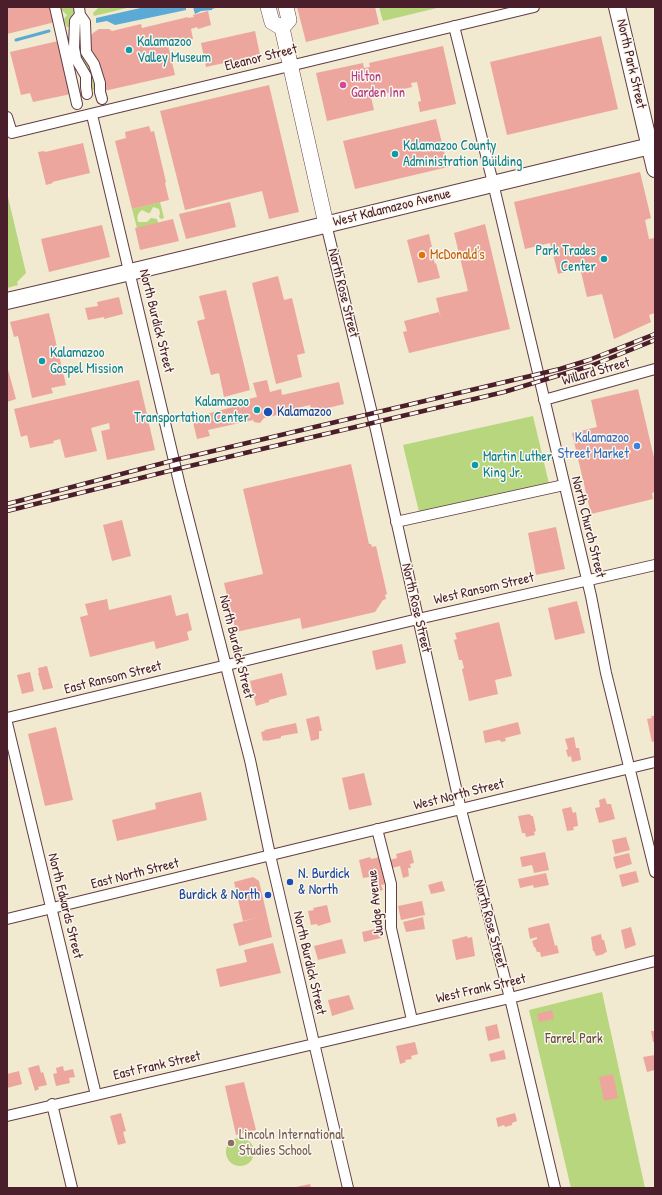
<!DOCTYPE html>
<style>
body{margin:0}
#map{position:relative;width:662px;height:1195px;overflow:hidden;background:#f1e9d0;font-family:"Patrick Hand",sans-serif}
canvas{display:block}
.frame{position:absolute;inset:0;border:8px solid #4a1f2b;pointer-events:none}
</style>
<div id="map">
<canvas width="662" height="1195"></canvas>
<div class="frame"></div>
</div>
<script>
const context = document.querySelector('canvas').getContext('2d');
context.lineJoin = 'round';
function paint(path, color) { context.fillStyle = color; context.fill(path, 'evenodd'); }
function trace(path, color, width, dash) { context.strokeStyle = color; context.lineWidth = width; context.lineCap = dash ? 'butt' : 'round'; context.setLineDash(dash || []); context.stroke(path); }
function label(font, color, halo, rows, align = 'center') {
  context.font = font + ' "Patrick Hand",sans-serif'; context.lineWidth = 3; context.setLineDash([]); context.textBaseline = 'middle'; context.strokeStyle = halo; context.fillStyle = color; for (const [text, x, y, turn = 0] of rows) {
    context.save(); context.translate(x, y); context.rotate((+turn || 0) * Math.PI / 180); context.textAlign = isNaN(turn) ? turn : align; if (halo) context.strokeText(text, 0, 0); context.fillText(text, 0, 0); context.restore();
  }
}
paint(new Path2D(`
 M58,7H78L70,27H67L63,20L67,15Z
 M99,7H131L94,16L93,13Z
 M379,7H441L383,21Z
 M81,36L94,70L97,89L95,90H90L75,51L77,38Z
 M7,193L26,273L17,282L18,285L7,288Z
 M160,202L164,218L161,219L159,217L160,213L159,209L153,207L150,213H148L142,210C137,214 137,216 138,222H147L151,218L157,219L158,223L137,228L132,209Z
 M533,416L550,488L420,516L403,445Z
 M602,992L645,1188H571L529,1010Z
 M226 1152a14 14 0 1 1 28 0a14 14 0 1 1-28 0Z`), '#b7d67d');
paint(new Path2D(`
 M145,7H186V10L115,25L107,21L96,23V18Z
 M193,7H219L212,9V10L201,11L195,14Z`), '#5ba9d5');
trace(new Path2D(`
 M16,40L49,31`), '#5ba9d5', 3);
paint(new Path2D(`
 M7,7H52L55,22L7,34Z
 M297,7H375L379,24L306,42Z
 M208,11L211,25L198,29L197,27L191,29L193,39L168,45L175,75L104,91L89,53L90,37L93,33L99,29H109L112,31L141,24L142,28L188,17V18L194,17L193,15Z
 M255,31L260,55L206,67L201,43Z
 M601,36L618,109L507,135L490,62Z
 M58,41L71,94L33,102L30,93L21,95L10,52Z
 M443,46L456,104L420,112L418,102L421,101L417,82L411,83L412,87L371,97L374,110L327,121L316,73L363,63L364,68L370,67L369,63Z
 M269,85L299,212L269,219L262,191L185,210L160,111Z
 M436,119L448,167L355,189L343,141Z
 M149,126L151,132L154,131L166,182L165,183L169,200L132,209L115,141L126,138L125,132Z
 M83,143L90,173L52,182L53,183L46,185L38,152L44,151L45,152Z
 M640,172L651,218L645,220L649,239L655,238V313L649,315L651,322L614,339L602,294L587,297L580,268L558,274L550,243L525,249L514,202Z
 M230,202L236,227L186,239L179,214Z
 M173,219L179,241L140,250L135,228Z
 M485,224L510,329L409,353L403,332L407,331L404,321L439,312L441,319L436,298L468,291L454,233Z
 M102,225L110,257L49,272L41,239Z
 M429,234L432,247H430L435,264L436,263L440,278L418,283L407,240Z
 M278,276L284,300L292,298L305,353L297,355L302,377L276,384L252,283Z
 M226,290L250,390L224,397L219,373L211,375L197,321L205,319L199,296Z
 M119,297L123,314L104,319V317L88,320L85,308L98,306L97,302Z
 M49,313L66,385L51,388L53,393L32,398L18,336L14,337L10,322Z
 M7,366L16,399L7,402Z
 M139,380L155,450L107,460L101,431L110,429L109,423L91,428L97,451L65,458L60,439L53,441L54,443L30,448L27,435L21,437L14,409Z
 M267,380L270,392L281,389L282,395L339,382L344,404L312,412L310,405L285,411L286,413L264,418L260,423L254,422L253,420L208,430L210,436L197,439L192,418L229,408L228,404L257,397L253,383Z
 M638,389L655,462V492L652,493L653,499L591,514L572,433L597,427L591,400Z
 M351,464L369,544H371L372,547L376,546L387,594L385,595L386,599L383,600L375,612L302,629L300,618L236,632L224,583L263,574L243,489Z
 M122,520L131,556L112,561L103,525Z
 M556,527L565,569L536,575L528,533Z
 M171,595L176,616L188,613L192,630L187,632L189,640L156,649L154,641L90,657L80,617L88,615L85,604L107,599L109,610Z
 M577,601L585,633L555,640L548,608Z
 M499,622L512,676L495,680L498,694L469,701L462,669L464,668L462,660H459L454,640L457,639L455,633Z
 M402,644L406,663L376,670L372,651Z
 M47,666L53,688L43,690L38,673H39L38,668Z
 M30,672L34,691L22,694L17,675Z
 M282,673L287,695L269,700V702L256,706L250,681Z
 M319,716L322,731H319V739L311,741L306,719Z
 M651,716H655V741L652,742L647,719L652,718Z
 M518,722L521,734L505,738L506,741L501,742L500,740L485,743L483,731Z
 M296,723L298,733L281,736V738L266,741V740L263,741L261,732L265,731L264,730Z
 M56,727L73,800L45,806L28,734Z
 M574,737L576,748H579L581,760L572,762L571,756L568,757L566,750L568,749L565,739Z
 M364,773L372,805L349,810L342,778Z
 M201,792L207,820L117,841L112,820L156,809L155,803Z
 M605,798L607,804H611L615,819L599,823L595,808L600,807L599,800Z
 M571,807L573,813L576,812L578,826L573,827L574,830L567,831L562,809Z
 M530,814L531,816H533L536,831L534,832L535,835L526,837L525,833H522L518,816Z
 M626,837L630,850L615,854L612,840Z
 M411,850L414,863L410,864L411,868H408L409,876L403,878L400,866L391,868L389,860L397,858L396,854Z
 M545,852L549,870L534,873L532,865L522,867L520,857Z
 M629,853L632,864L616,869L613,857Z
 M370,857L371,859L380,857L386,884L381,885L383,890L374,892L369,877L363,878L359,860Z
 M636,871L639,882L622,887L619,875Z
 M546,873L549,885L534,888L533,885L520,888L518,879Z
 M253,877L259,881L272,937L239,946L233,924L263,916L243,921L234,882Z
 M442,881L445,891L431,894L428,885Z
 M422,901L425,915L401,920L398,906Z
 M327,905L331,922L318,926L317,924L311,925L308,911L314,910L313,908Z
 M423,917L425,929L406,932L403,922Z
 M549,923L555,946L557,945L559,953L541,957L540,952H537L535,947H534L532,941L537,939V937L530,939L528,928Z
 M631,927L636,945L625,949L621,930Z
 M379,928L381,938L364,942L362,932Z
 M601,934L602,940H604L607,952L604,953V954L596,956L594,951H593L591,937Z
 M467,936L468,938L472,937L475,956L456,960L452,940Z
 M342,939L346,953L318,960L314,946Z
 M273,943L281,973L220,987L216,969L247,962L244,950Z
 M349,995L354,1009L332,1016L328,1000Z
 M552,1010L554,1019L539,1022L537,1014Z
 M497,1024L500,1038L488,1041L485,1027Z
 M651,1031H655V1042H653Z
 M415,1042L418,1054L411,1056L412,1059L405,1060L406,1062L400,1064L396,1046Z
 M504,1050L506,1059L491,1062L489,1054Z
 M655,1055V1070L647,1072L643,1057Z
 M39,1065L41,1073L43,1072L47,1085L38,1087L39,1089L35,1091L28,1068Z
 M63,1066L64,1071L73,1069L75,1077L69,1078L70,1083L56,1086L53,1074L57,1073L56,1068Z
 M19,1071L22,1084L7,1088V1074Z
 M613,1074L618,1098L604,1101L599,1077Z
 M244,1082L256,1130L236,1135L225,1086Z
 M121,1113L126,1131L123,1132L126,1143L118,1145L110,1116Z
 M515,1113L517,1121L512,1123V1125L505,1127L504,1125L498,1127L496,1118Z
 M310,1184L311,1188H296V1187Z`), '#eda69e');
const street = new Path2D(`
 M55,7L77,104
 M79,7L80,15L85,22L86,52L94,64L100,83V92L102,99
 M80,15L75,21L74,48L76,59L86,76V87L87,94
 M454,26L493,183L591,596L606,673L655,872
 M92,115L180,486L250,760L270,855L348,1188
 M7,117L12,133L534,7
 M326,224L376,430L461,810L510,998L555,1188
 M544,400L655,369
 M396,522L564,485
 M7,718L418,619L655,565
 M7,723L96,1095
 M377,829L391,884V928L412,1020
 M7,919L655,762
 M52,1104L72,1188
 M7,1116L510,998L655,961`);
const secondary = new Path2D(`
 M268,7L272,22L282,28L326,224
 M282,28L289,20L286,7`);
const primary = new Path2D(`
 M617,7L655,169
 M7,301C224,251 439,196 655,145`);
trace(street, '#633d44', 12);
trace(secondary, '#633d44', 16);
trace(primary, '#633d44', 18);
trace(street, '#fff', 10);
trace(secondary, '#fff', 15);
trace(primary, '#fff', 16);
const rail = new Path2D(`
 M7,504L175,460L560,369L589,360L655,334
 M7,511L177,469L504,392L593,365L655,340`);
trace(rail, '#4a1f2b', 4.5);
trace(rail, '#fbf7ec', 3, [9]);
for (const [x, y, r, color] of [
 [129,50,4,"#0f9aa8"],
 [343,85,4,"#d1479c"],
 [395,154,4,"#0f9aa8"],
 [422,255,4,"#e8710a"],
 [604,259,4,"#0f9aa8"],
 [42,361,4,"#0f9aa8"],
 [257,410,4,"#0f9aa8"],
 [268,412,5,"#1a4fb4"],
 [637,446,4,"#3f7fe0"],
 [475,465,4,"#0f9aa8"],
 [290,882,4,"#1a4fb4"],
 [268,895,4,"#1a4fb4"],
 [231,1143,4,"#8d6e63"]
]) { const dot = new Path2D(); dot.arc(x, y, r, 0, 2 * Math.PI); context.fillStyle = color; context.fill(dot); trace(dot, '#fbf7ec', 1.5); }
label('14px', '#0d838f', '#fbf7ec', [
 ["Kalamazoo",137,42],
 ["Valley Museum",137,58],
 ["Kalamazoo County",403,146],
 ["Administration Building",403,162],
 ["Park Trades",596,251,"right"],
 ["Center",596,267,"right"],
 ["Kalamazoo",50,353],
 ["Gospel Mission",50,369],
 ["Kalamazoo",249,402,"right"],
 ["Transportation Center",249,418,"right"],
 ["Martin Luther",483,457],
 ["King Jr.",483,473]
], 'left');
label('14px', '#4a1f2b', '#fbf7ec', [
 ["Eleanor Street",261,58,-14],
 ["North Park Street",631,64,77],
 ["West Kalamazoo Avenue",392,208,-14],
 ["North Rose Street",343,293,76],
 ["North Burdick Street",156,321,76],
 ["Willard Street",596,372,-16],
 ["North Church Street",588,527,76],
 ["West Ransom Street",484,589,-13],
 ["North Rose Street",416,608,77],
 ["North Burdick Street",236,647,76],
 ["East Ransom Street",113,678,-14],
 ["West North Street",459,795,-14],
 ["East North Street",135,874,-14],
 ["Judge Avenue",376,903,-96],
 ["North Edwards Street",65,906,76],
 ["North Rose Street",490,924,75],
 ["North Burdick Street",309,963,77],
 ["West Frank Street",481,989,-13],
 ["East Frank Street",157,1066,-13]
]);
label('14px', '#b23c85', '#fbf7ec', [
 ["Hilton",351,77],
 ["Garden Inn",351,93]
], 'left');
label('14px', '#c56008', '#fbf7ec', [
 ["McDonald's",430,255]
], 'left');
label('14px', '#164399', '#fbf7ec', [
 ["Kalamazoo",277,412],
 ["N. Burdick",298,874],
 ["& North",298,890],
 ["Burdick & North",260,895,"right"]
], 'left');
label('14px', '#366cbe', '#fbf7ec', [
 ["Kalamazoo",629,438],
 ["Street Market",629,454]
], 'right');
label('14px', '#654d40', '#fbf7ec', [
 ["Farrel Park",574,1039]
]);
label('14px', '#785e54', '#fbf7ec', [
 ["Lincoln International",239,1135],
 ["Studies School",239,1151]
], 'left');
</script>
